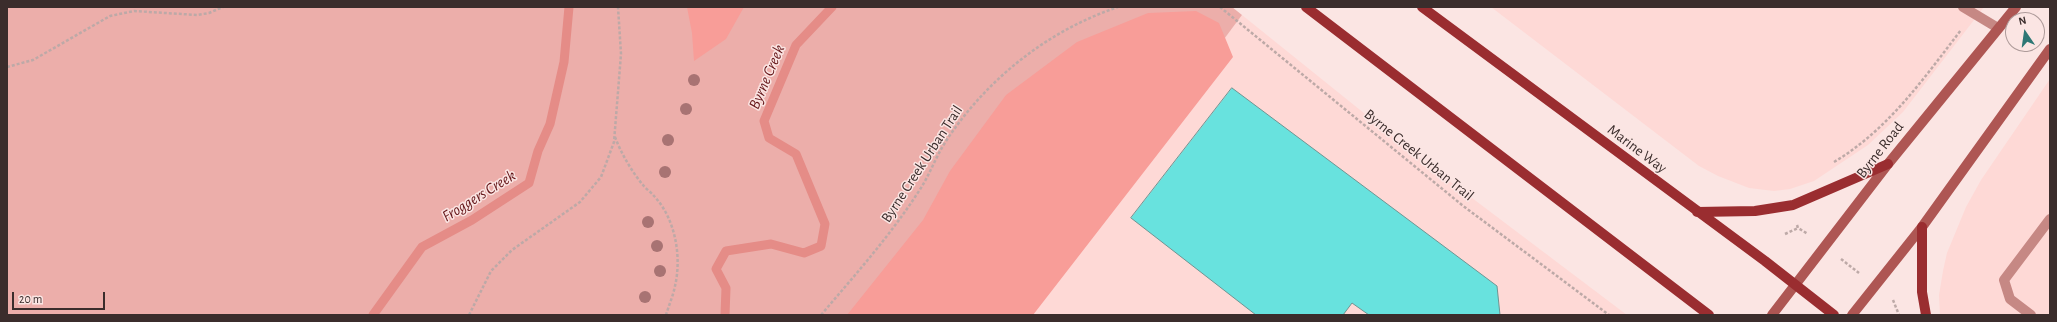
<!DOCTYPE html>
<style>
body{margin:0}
#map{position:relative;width:2057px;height:322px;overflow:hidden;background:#fbe5e3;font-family:"Alegreya Sans",sans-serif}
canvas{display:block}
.frame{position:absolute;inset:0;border:8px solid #3b2d2c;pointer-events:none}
.north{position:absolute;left:2005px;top:12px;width:40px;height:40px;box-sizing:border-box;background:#fbe5e3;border:1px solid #ae9b9a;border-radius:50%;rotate:347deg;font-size:11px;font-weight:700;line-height:16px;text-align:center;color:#3b2d2c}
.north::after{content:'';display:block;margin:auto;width:14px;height:18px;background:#2e7775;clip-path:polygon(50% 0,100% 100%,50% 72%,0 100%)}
.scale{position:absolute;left:12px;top:292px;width:93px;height:18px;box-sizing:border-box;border:2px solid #3b2d2c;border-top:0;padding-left:5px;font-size:12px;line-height:14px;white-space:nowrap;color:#3b2d2c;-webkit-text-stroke:3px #fbe5e3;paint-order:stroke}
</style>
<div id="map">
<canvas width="2057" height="322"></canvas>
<div class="frame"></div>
<div class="north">N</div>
<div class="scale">20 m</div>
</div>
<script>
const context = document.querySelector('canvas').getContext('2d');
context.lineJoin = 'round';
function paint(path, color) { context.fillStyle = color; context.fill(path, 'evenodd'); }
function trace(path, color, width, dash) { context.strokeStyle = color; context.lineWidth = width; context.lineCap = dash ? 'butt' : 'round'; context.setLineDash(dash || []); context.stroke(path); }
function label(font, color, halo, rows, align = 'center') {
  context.font = font + ' "Alegreya Sans",sans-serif'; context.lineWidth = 3; context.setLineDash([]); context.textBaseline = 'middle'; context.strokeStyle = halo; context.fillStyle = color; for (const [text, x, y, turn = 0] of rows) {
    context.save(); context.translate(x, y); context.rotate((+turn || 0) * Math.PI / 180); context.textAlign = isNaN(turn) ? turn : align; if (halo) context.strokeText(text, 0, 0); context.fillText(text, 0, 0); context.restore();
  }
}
paint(new Path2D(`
 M1491,7H1984L1903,112L1868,145L1814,181L1790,189L1774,191L1749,188L1718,176L1699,166Z
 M1242,15L1431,167L1627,315H1019Z
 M2050,79V315H1940L1939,295L1943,271L1947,253L1966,207L1981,180Z`), '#fed9d6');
paint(new Path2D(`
 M7,7H1232L1242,15L1019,315H7Z`), '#ecaeaa');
paint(new Path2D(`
 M687,7H744L726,39L694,61L692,33Z
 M1196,11L1219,23L1233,57L1033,315H847L923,220L950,171L1006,95L1077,42L1148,13Z`), '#f89d98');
trace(new Path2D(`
 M373,315L422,247L472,220L529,183L538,151L550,124L564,62L569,7
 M725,315L726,288L716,269L726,251L771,244L804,253L821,246L825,224L796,154L769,138L764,121L796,45L832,7`), '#e58c87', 9);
const building = new Path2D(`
 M1232,88L1497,286L1500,315H1369L1352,303L1343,315H1256L1131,218Z`);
paint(building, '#68e2de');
trace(building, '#6f9593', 1);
trace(new Path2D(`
 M1220,7L1462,205L1609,315
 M7,67L33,60L110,16L134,11L197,15L209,13L223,7
 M615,137C621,153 632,172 643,185C646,189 651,192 654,196C675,218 682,256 675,286C673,296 669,305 666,315
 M1834,162C1888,130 1924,78 1961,30
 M1797,225L1798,228L1808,234
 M1785,234L1798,228
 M1841,259L1859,273
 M1893,300L1899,315
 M469,315L491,271L512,250L580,202L601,177L614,142L621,54L618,7
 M821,315C855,275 889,237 917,194C929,177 935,158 946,141C987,79 1047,31 1118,7`), '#bda9a7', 2.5, [3, 2]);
trace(new Path2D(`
 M1963,7L1998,28
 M2031,315L2010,299L2004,280L2050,219`), '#c68884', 10);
trace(new Path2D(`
 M1772,315L1888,164L2016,7
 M1852,315L1922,227L2050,49`), '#ae5653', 10);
trace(new Path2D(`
 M1306,7L1709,315
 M1422,7L1765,261L1834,315
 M1697,212L1755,211L1793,205L1888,164
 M1922,227V292L1926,315`), '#9a2d30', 10);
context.fillStyle = '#a87373';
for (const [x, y] of [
 [694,80],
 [686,109],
 [668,140],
 [665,172],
 [648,222],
 [657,246],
 [660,271],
 [645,297]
]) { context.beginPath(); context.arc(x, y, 6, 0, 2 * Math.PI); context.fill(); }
label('15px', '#3b2d2c', '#fbe5e3', [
 ["Marine Way",1637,149,37],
 ["Byrne Road",1880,150,-52],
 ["Byrne Creek Urban Trail",1419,155,39],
 ["Byrne Creek Urban Trail",922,164,-57]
]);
label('italic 16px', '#651619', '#fbe5e3', [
 ["Byrne Creek",767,77,-67],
 ["Froggers Creek",479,196,-32]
]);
</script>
